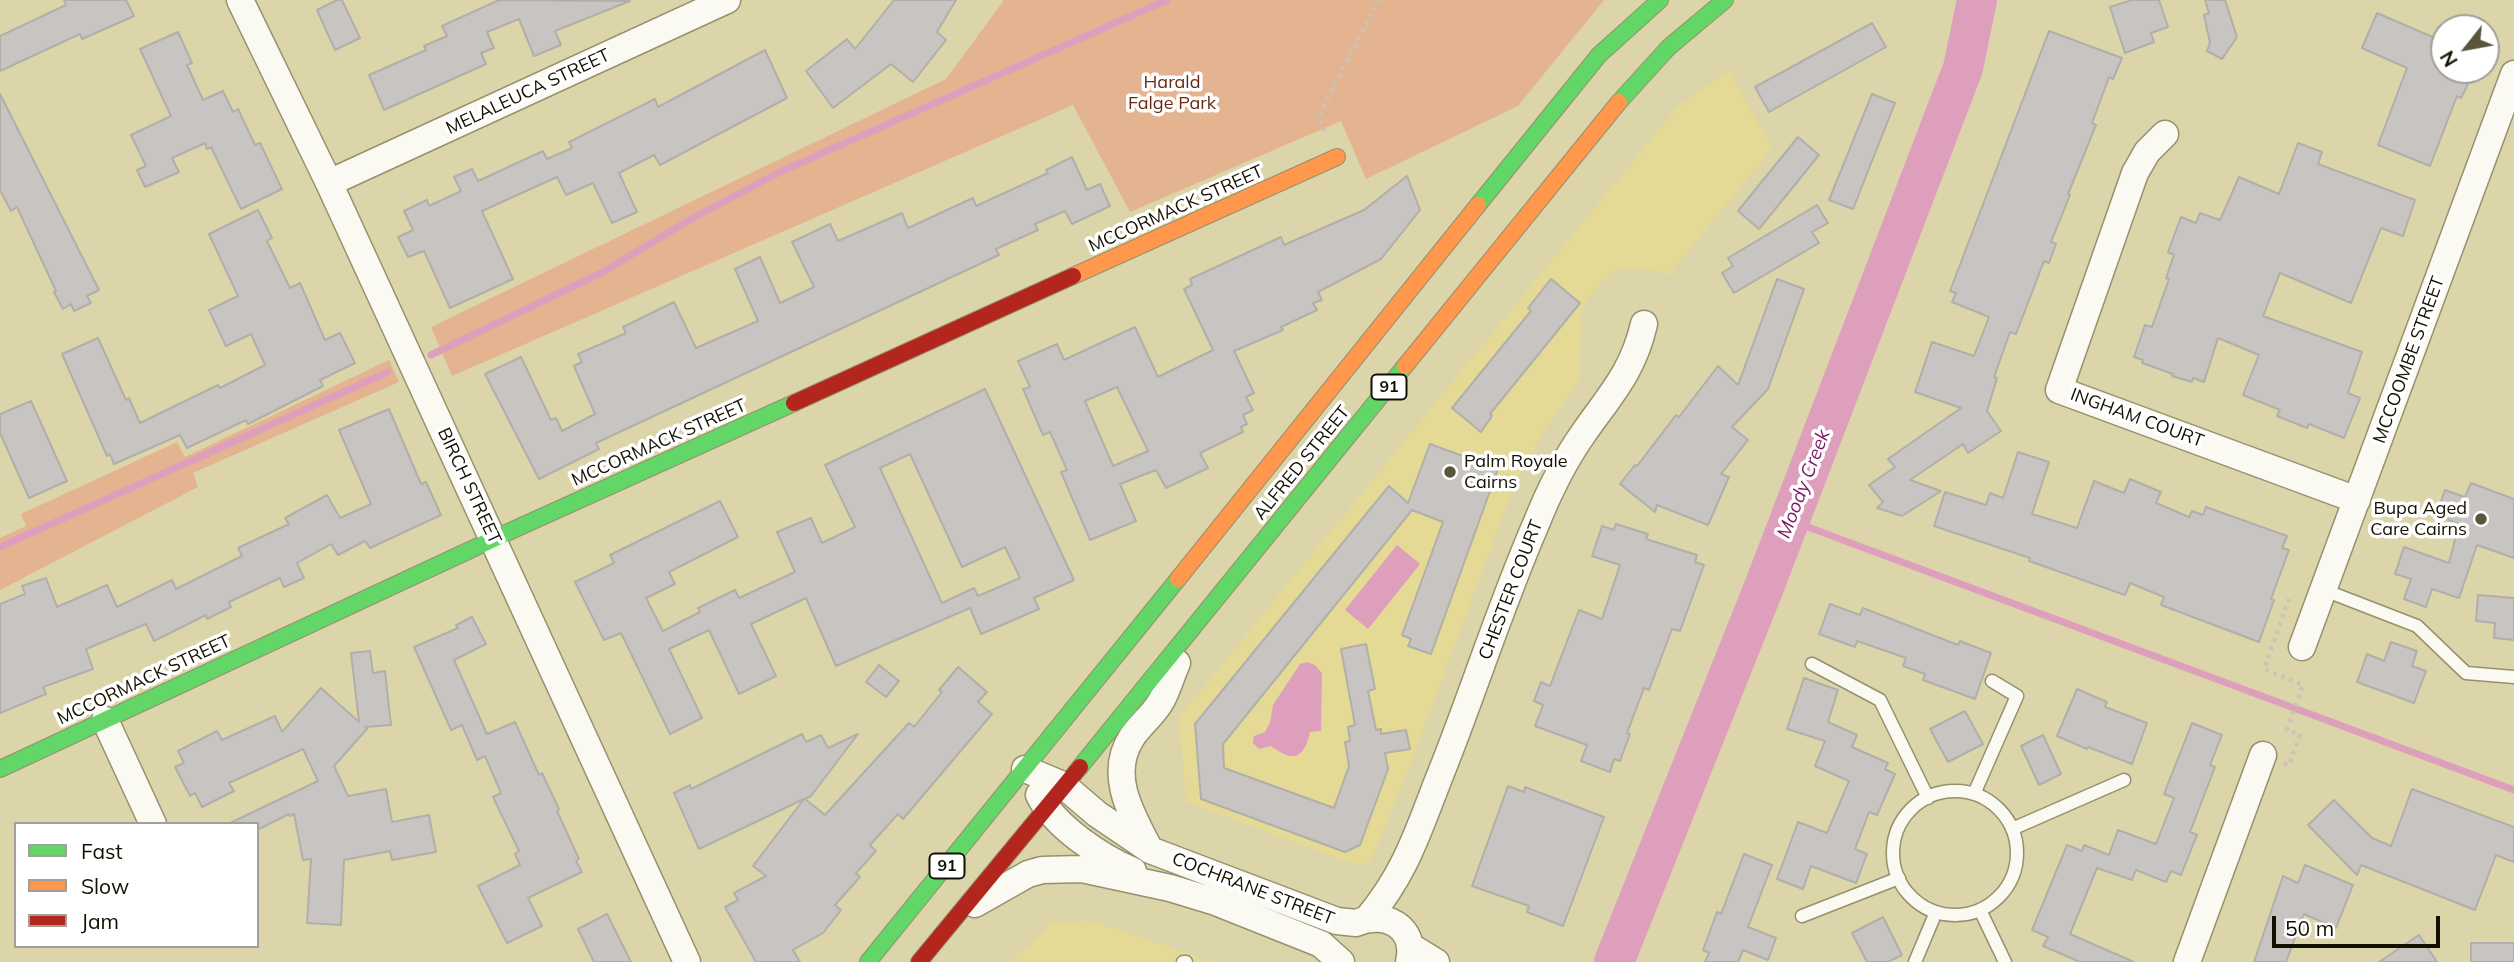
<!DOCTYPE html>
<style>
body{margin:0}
#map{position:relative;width:2514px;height:962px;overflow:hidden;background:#dcd5aa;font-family:Mulish,sans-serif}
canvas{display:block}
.legend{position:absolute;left:14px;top:822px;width:245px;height:126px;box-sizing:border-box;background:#fff;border:2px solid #a19f99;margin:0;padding:9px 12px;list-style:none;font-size:21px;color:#141000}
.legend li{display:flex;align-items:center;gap:14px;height:35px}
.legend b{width:35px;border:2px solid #a19f99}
.north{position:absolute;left:2430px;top:14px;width:70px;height:70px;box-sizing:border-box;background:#fff;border:2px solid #a19f99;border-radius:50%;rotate:239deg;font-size:19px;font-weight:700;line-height:28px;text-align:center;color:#141000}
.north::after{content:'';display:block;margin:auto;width:24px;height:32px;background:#5a553b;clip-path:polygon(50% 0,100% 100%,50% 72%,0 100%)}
.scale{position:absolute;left:2272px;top:916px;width:168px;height:32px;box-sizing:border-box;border:4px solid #141000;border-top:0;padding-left:9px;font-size:21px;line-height:24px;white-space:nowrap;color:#141000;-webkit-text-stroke:5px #fff;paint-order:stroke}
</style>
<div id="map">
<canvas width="2514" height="962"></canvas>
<ul class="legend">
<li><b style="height:9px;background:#63d668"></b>Fast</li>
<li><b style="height:9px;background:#ff974d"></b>Slow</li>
<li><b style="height:9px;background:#b3261e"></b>Jam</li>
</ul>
<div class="north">N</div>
<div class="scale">50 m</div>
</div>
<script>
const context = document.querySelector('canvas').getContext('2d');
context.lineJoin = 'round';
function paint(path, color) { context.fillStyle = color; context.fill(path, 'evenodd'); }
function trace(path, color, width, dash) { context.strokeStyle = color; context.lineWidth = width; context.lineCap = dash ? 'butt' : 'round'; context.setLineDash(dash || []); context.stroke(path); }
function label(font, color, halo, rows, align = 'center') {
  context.font = font + ' Mulish,sans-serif'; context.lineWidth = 7; context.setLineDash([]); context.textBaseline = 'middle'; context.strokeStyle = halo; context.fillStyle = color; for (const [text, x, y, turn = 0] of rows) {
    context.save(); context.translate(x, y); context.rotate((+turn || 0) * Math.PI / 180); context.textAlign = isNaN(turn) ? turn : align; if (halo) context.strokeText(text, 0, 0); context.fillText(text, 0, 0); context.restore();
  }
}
paint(new Path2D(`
 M1729,71L1772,148L1669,275L1652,270L1631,268L1617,270L1608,276L1583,304L1581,314L1579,381L1545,430L1513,488L1414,755L1371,861L1359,866L1186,802L1179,717L1678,106Z
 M1091,921L1214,962H1011L1053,922Z`), '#e4d995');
paint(new Path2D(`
 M1004,0H1604L1518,106L1366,179L1341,121L1130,212L1073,105L452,376L431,327L946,79Z
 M389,360L399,382L193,473L198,487L0,590V538L26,526L21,514L177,442L185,457Z`), '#e4b390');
paint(new Path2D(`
 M1397,545L1420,564L1368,629L1345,610Z
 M1307,662L1315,665L1322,673L1321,731L1310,732C1304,760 1292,762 1271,746L1259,749L1253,743L1254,736L1265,732L1270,723L1273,705L1300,664Z`), '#dd9fbc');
trace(new Path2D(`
 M431,355L603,272L693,218L780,172L1167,0
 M1789,520L2514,790
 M0,547L388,372`), '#dd9fbc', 7);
trace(new Path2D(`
 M1614,962L1764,587L1963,68L1977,0`), '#dd9fbc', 40);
const building = new Path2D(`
 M64,0H126L134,16L82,39L80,34L0,71V36L66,5Z
 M337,0H342L360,38L335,50L317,10Z
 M499,0L630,1L555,31L561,45L534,56L519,19L487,32L494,48L481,53L486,64L384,110L369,75L426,50L424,46L447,36L442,26Z
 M894,0H956L937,32L946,40L913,82L891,64L833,108L806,71L847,39L855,49Z
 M2132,0H2159L2168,27L2151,33L2154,42L2125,53L2110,7Z
 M2205,0H2225L2237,37L2222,59L2207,51L2210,43L2204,15L2209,13Z
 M2377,13L2444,42V70L2469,82L2461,98L2457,96L2430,166L2378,145L2407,68L2362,48Z
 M1872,23L1886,47L1769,112L1755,87Z
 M2049,31L2122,58L2113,79L2109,77L2092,123L2096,125L2068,194L2070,195L2051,242L2056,244L2049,263L2044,261L2016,334L2010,332L1994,377L1997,378L1987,411L2001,431L1968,453L1963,444L1910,480L1941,491L1902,516L1877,508L1883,502L1869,485L1895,467L1888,459L1961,408L1915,392L1932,342L1974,356L1989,317L1952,302L1956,293L1950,291Z
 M178,32L192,63L187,65L203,100L223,91L233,112L238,109L255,145L260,143L282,189L241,209L211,147L207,149L205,143L172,158L179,172L145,187L137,170L146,166L131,135L171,116L140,49Z
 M765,50L787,98L660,165L654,155L619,173L637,212L612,223L593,183L566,195L557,177L482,211L513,279L450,308L424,251L408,257L398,237L413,230L404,211L427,200L429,206L461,191L454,177L472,169L478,181L543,151L547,159L572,148L569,142L655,99L658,107Z
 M0,94L99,290L87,296L91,303L74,311L71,304L63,309L54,292L56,291L17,207L11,211L0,190Z
 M1872,94L1895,103L1853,209L1829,200Z
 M1798,137L1819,155L1759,229L1738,211Z
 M2298,143L2322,152L2318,164L2415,200L2403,236L2381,228L2351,303L2280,273L2263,316L2362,352L2348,393L2360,398L2344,438L2309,424L2307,428L2277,416L2280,410L2243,395L2259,355L2218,338L2204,382L2193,378L2192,382L2172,376L2173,374L2142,363L2143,360L2134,357L2145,325L2152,327L2169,279L2166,278L2174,255L2168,252L2181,217L2196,223L2200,213L2220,220L2239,177L2279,194Z
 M1072,157L1087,190L1100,184L1110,206L1072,224L1065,211L1035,224L1038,230L996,249L999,255L596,443L599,449L539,479L485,374L521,357L551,420L556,418L562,431L595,414L574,366L582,362L578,354L626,333L623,327L674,302L696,348L758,321L735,269L760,257L780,303L814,287L792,242L830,224L838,241L902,213L908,228L973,198L976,206L1048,173L1046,170Z
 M1407,176L1420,210L1381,259L1318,292L1322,300L1313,303L1317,310L1281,327L1283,330L1234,351L1254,393L1246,397L1253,410L1243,415L1247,424L1241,427L1243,432L1200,453L1208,468L1166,488L1156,470L1120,484L1136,521L1090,540L1061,472L1067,470L1050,432L1043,435L1023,389L1030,387L1018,361L1057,344L1064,360L1135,327L1158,377L1213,350L1184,289L1192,285L1190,279L1281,237L1284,245L1364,210ZM1117,387L1148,451L1113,466L1085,401Z
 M1817,205L1828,223L1812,232L1819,243L1734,293L1722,273L1733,266L1728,258Z
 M258,210L272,238L267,241L290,288L300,283L325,340L340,333L355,363L320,380L323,386L248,424L246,420L187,448L180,435L114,464L110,454L107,456L62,354L98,338L126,400L129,398L140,423L218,385L220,388L265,365L251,334L226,346L209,310L238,296L209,234Z
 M1551,279L1580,303L1490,414L1492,416L1481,432L1452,408L1531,311L1528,308Z
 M1777,279L1804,289L1768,389L1732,427L1748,440L1721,474L1729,477L1708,525L1657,505L1655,512L1620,484L1635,465L1637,466L1676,415L1679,417L1718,366L1738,385Z
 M985,389L1074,580L1034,598L1039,609L981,634L970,608L836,666L806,598L751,624L776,676L739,694L709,630L669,649L702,718L670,734L621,633L604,640L575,582L614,563L610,555L720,501L738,537L669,572L675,584L646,598L663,631L700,612L698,608L735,590L739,598L795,572L777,532L811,518L822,543L855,527L825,465ZM910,454L962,567L1005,547L1020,578L978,596L974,588L942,603L880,468Z
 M31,401L67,481L29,498L0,433V414Z
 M389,409L421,484L426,482L441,515L370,548L365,541L338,555L331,544L297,563L304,578L284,587L280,578L229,602L231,607L207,619L206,615L154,641L146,624L86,649L93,669L43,687L46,694L0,713V604L25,594L22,586L46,578L57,607L107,585L117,607L172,580L176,589L242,556L238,548L289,524L285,518L327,495L340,518L371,504L339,430Z
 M1430,444L1498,469L1431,654L1408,646L1411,639L1402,635L1443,522L1412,510L1223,744L1224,768L1334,808L1349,766L1345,742L1350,741L1348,727L1355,725L1341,649L1366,644L1375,689L1368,691L1376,730L1381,729V734L1406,730L1410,749L1385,753L1388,769L1360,845L1345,852L1201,799L1195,724L1389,486L1408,503Z
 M2018,452L2049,462L2032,514L2077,528L2094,481L2124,493L2130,479L2161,492L2156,503L2189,517L2192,511L2203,515L2206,507L2287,536L2282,548L2289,550L2271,599L2274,600L2259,642L2161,605L2164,597L2130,583L2125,595L2029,561L2030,558L1934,526L1945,492L1986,505L1990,493L2003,498Z
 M2471,483L2514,499V558L2477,545L2459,598L2432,589L2426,607L2404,599L2411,579L2395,574L2404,547L2449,563L2459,524L2436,515L2445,490L2465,497Z
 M1616,524L1648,534L1646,539L1697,555L1695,562L1704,565L1680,631L1672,629L1649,690L1644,688L1627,733L1630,734L1620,761L1614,759L1610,772L1581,761L1587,745L1535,726L1543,705L1534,701L1541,682L1550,686L1579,610L1602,619L1620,565L1592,556L1602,526L1614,530Z
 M2478,595L2514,598V640L2494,638L2495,623L2476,621Z
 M1830,604L1860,615L1863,608L1958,645L1960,641L1991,653L1975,699L1923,680L1925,674L1903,666L1906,658L1857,641L1855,647L1819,634Z
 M472,617L486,644L454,660L487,734L515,722L539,775L542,773L559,809L557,811L579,859L576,861L582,872L528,898L542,926L507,943L478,886L520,865L515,854L519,851L493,797L501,793L485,756L477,760L462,725L451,730L414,647L458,628L456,625Z
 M2391,642L2417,651L2412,666L2426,671L2414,703L2357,682L2367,654L2384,661Z
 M370,651L373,673L385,671L391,725L365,727L367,729L334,766L348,796L386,789L392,822L429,815L436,852L392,860L390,851L344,860L341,925L307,923L311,859L303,860L294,814L290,816L289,814L257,830V824H228L318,781L303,749L229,783L234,791L202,807L195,793L190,796L175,767L184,763L178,751L217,731L222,740L275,716L282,732L321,688L359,722L351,653Z
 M879,665L899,681L886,697L866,682Z
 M958,667L987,692L978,702L992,714L903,819L898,814L870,845L876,851L856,873L860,877L835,905L841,910L823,933L793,950L800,962H756L725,907L738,900L734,893L766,876L753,866L804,799L699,849L674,793L690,785L691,789L802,734L806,742L821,735L828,748L858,734L811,796L805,799L825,815L909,723L914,727L942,692L939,690Z
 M1804,678L1838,690L1828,722L1857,735L1852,747L1888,763L1885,769L1895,774L1877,815L1869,812L1855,849L1867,854L1856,883L1811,866L1803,889L1777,879L1798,822L1827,833L1849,781L1815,766L1825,741L1787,729Z
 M2077,689L2107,702L2105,707L2147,723L2132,764L2088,747L2087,749L2057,736Z
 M1965,711L1983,744L1948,762L1930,729Z
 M2192,723L2222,735L2210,765L2215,767L2190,832L2197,835L2181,875L2171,871L2166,882L2136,870L2132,880L2097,868L2070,934L2134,962H2080L2043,946L2048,937L2032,930L2067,845L2082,851L2084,845L2109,855L2118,830L2156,844L2174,798L2164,794Z
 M2043,735L2061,774L2039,785L2021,746Z
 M1508,786L1524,792L1525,787L1604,817L1563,926L1527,912L1529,906L1472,886Z
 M2412,789L2514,827V862L2496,855L2475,910L2361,865L2357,875L2308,825L2334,800L2372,838L2391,846Z
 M1744,854L1772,865L1748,927L1776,938L1768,960L1743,950L1738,962H1705L1709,953L1703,950L1717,912L1721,914Z
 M2305,865L2353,885L2336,928L2304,914L2286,962H2254L2283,876L2298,883Z
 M607,914L631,962H594L578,929Z
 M1883,917L1902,955L1888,962H1867L1852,933Z
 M2419,935L2437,962H2379Z
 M2471,943H2514V962H2471Z`);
paint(building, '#c7c4c2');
trace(building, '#b1afa9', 2);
const lane = new Path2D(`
 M2324,590L2417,626L2466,673L2514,677
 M1812,664L1880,700L1928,798
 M1893 853a62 62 0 1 1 124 0a62 62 0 1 1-124 0Z
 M1974,794L2017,696L1992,681
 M2012,829L2124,780
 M1980,910L2005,962
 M1802,916L1899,878
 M1183,962H1186
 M1915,962L1936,912`);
const street = new Path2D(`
 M240,0L329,183L687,962
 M2165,134L2147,152L2135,173L2059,390L2357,500
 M329,183L727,0
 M2302,647L2514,74
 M105,720L153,824
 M1025,769L1063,785L1097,814L1150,850L1337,921L1356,923
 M1039,795C1055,827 1101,857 1133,871
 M1150,850C1132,815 1107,775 1132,737C1140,725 1152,716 1160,703C1167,692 1171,676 1177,663
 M975,904L1028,874L1042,870L1082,869L1170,888L1213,901L1321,944L1341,962
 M1367,919C1404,875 1417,835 1437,783C1472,697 1499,609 1536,524C1548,494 1564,461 1583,434C1610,395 1633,372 1644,324
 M1356,923C1385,910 1417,927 1409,962
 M1410,946L1436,962
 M2187,962L2263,755`);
const fast = new Path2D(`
 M1619,102L1669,47L1725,0
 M1478,205L1599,55L1660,0
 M1080,767L1405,366
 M0,769L515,529L794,403
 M868,962L1178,579`);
const slow = new Path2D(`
 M1073,276L1337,157
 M1405,366L1619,102
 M1178,579L1478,205`);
const jam = new Path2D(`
 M794,403L1073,276
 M919,962L1080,767`);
trace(lane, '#96906d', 15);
trace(street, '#96906d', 29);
trace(fast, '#96906d', 18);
trace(slow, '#96906d', 18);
trace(jam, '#96906d', 18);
trace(new Path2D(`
 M1325,131L1319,118L1324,105L1379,0
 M2284,763L2289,765L2300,735L2287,730L2303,685L2264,669L2289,599`), '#c7c5b9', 4.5, [3.5, 5]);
trace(lane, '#faf9f2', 12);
trace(street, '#faf9f2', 26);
trace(fast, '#63d668', 16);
trace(slow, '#ff974d', 16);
trace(jam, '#b3261e', 16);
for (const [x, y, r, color] of [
 [1450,472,7,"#5a553b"],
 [2481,519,7,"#5a553b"]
]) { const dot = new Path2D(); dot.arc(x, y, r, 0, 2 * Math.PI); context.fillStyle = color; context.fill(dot); trace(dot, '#fff', 2.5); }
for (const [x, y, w] of [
 [1389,387,35],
 [947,866,35]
]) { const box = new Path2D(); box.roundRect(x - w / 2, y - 12.5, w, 25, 5); context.fillStyle = '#fff'; context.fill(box); trace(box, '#141000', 2); }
label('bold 16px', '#141000', null, [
 ["91",1389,387],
 ["91",947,866]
]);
label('18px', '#672a13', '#fff', [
 ["Harald",1172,83],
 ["Falge Park",1172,104]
]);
label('18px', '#141000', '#fff', [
 ["MELALEUCA STREET",528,92,-25],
 ["MCCORMACK STREET",1176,209,-24],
 ["MCCOOMBE STREET",2409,360,-70],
 ["INGHAM COURT",2137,418,20],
 ["MCCORMACK STREET",659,443,-24],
 ["ALFRED STREET",1302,463,-51],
 ["BIRCH STREET",469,486,65],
 ["CHESTER COURT",1511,590,-69],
 ["MCCORMACK STREET",144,680,-25],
 ["COCHRANE STREET",1253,889,21]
]);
label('18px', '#141000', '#fff', [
 ["Palm Royale",1464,462],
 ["Cairns",1464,483],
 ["Bupa Aged",2467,509,"right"],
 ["Care Cairns",2467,530,"right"]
], 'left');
label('italic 19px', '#7d1865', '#fff', [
 ["Moody Creek",1804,484,-69]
]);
</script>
